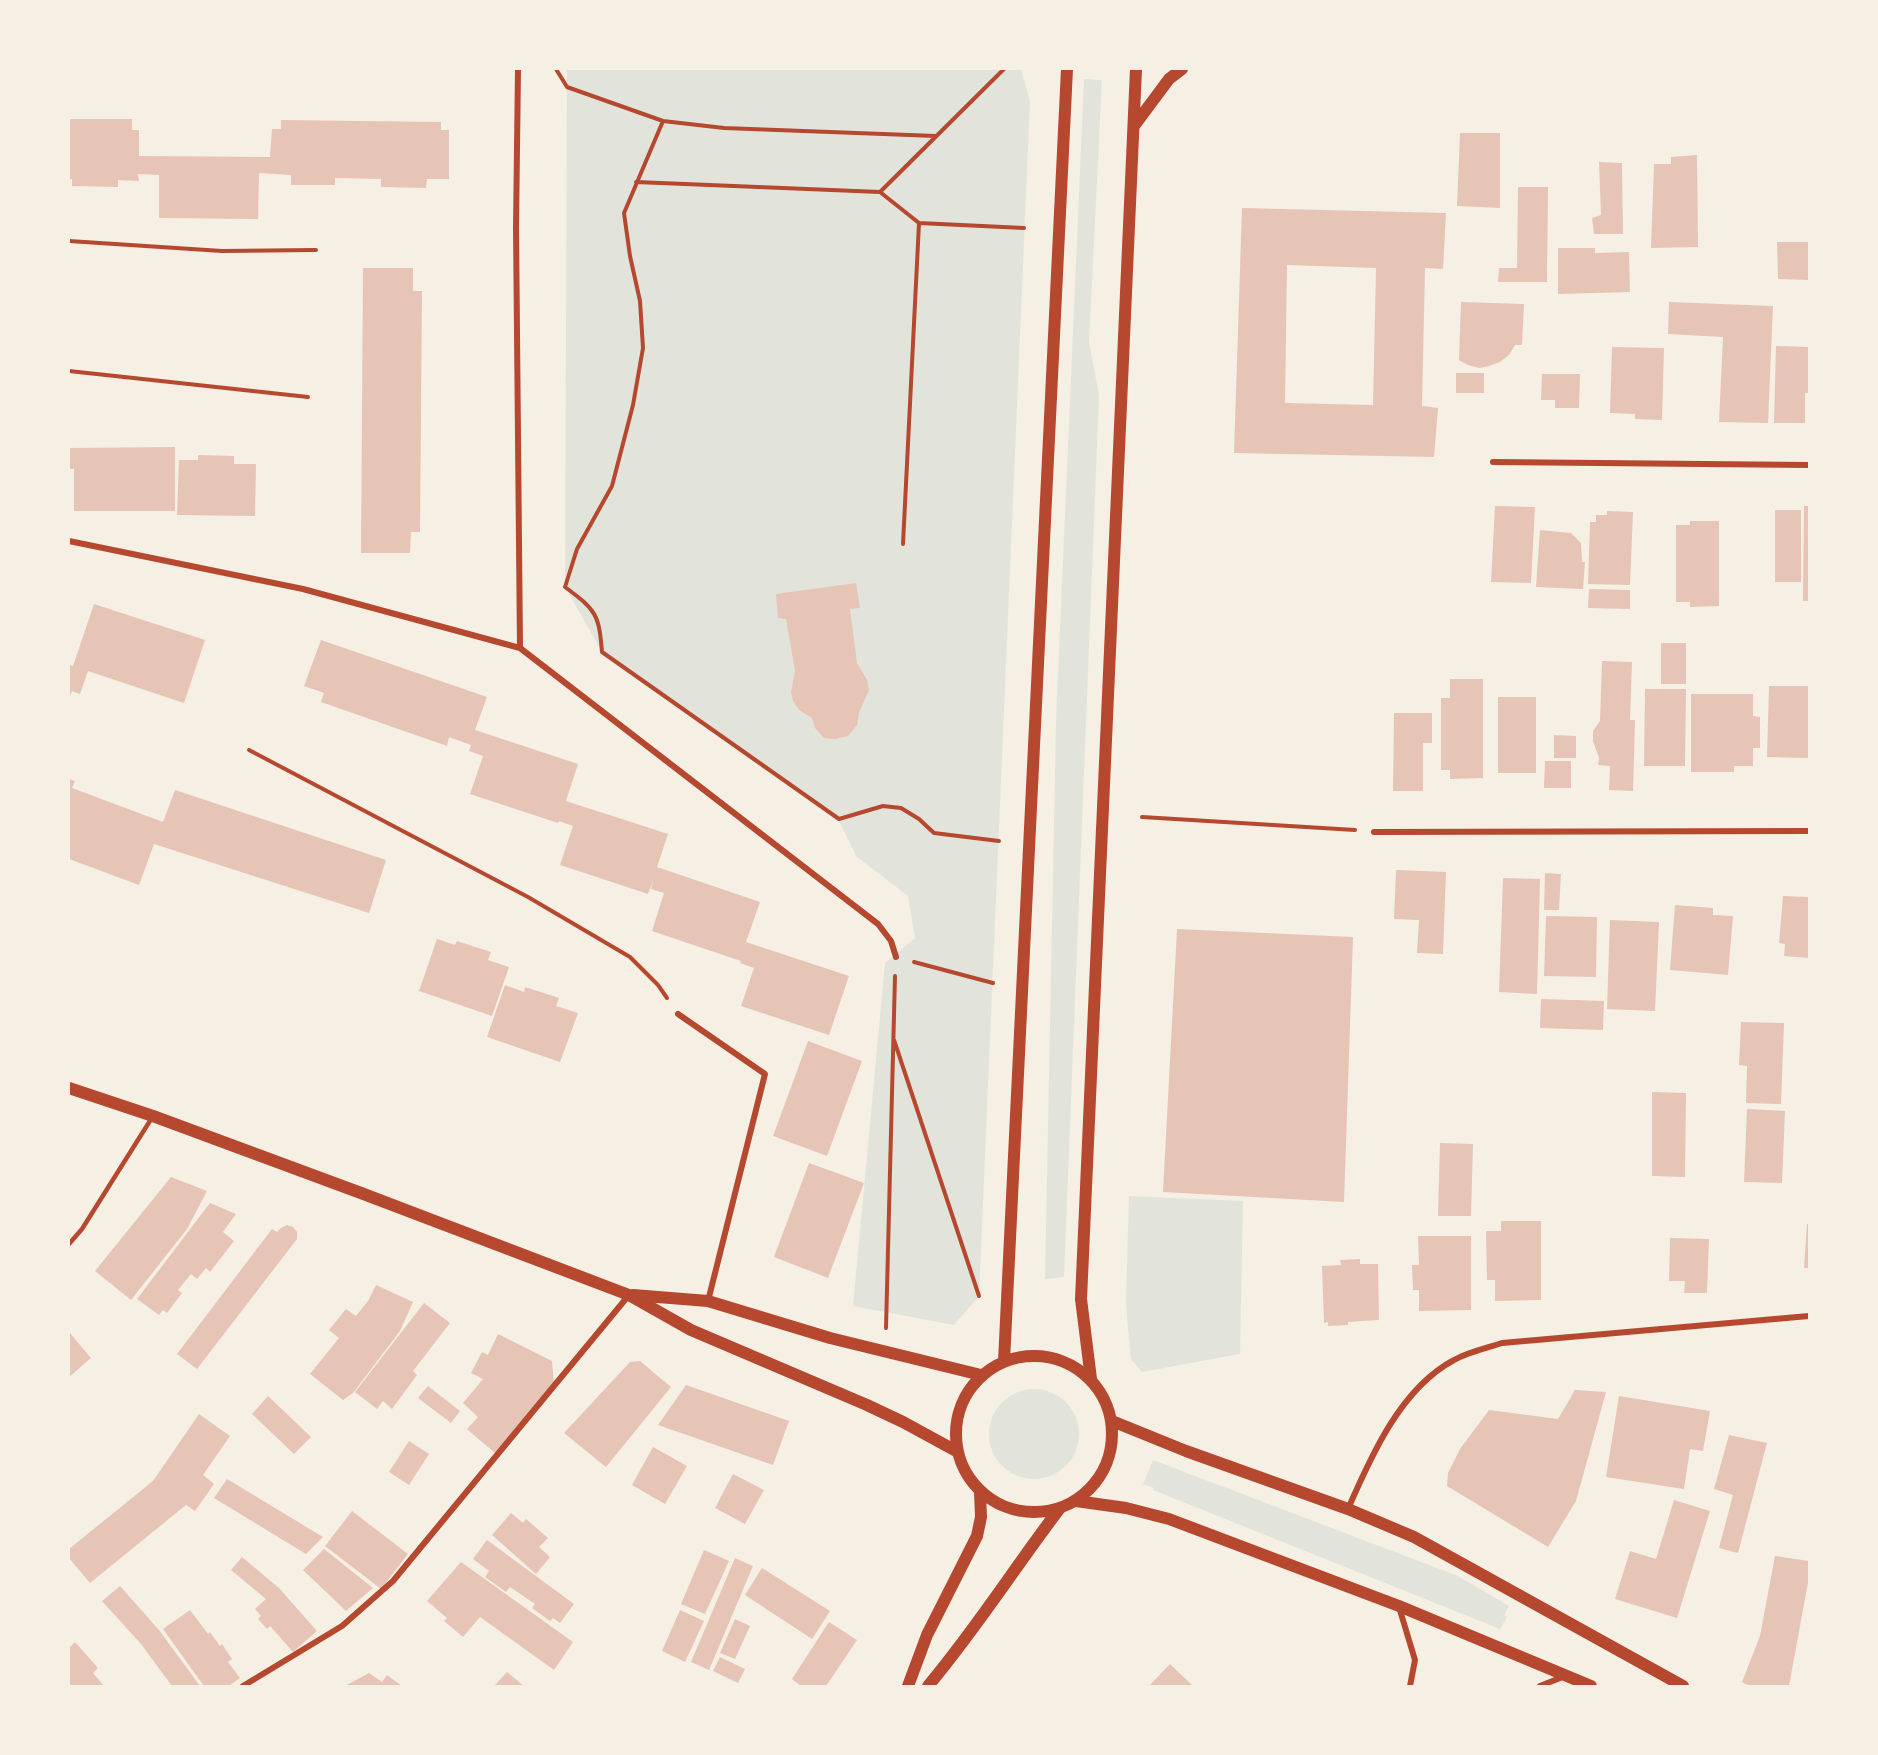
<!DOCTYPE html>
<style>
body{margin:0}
#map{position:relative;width:1878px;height:1755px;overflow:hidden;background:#f6efe4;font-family:"Libre Baskerville",serif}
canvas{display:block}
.frame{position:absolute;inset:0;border:70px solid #f6efe4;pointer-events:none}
</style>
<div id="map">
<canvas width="1878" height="1755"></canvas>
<div class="frame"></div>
</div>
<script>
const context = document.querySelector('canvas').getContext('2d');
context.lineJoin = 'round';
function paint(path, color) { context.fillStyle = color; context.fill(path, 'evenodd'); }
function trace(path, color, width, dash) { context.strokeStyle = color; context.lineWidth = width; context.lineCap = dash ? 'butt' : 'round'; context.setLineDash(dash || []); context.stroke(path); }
paint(new Path2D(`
 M567,69H1021L1030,101L979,1296L954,1325L853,1306L885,963L915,938L908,896L857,857L838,819L602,652L565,587Z
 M1084,79L1102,80L1089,342L1099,395L1064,1277L1045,1279L1056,721Z
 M1129,1196L1243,1201L1240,1354L1142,1372L1131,1359L1128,1329L1126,1301Z
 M989 1434a45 45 0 1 1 90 0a45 45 0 1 1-90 0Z
 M1153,1460L1458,1576L1509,1606L1504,1615L1507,1617L1500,1629L1153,1490L1154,1488L1143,1484Z`), '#e2e4dc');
paint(new Path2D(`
 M69,119H132V130H139V156L270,157L272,129H281V120L441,122V130H449V179H427L426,188L381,187V179L335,178V185H291V175L259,173L258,219L159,218V175L138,174L139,181L118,180V187L72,186V179H69Z
 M1460,133H1500V208L1457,206Z
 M1697,155L1698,247L1651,248L1654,164H1671V157Z
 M1599,162L1622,163L1623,234H1594L1592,218L1601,215Z
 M1518,187H1548L1547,282H1498L1499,268H1517Z
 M1242,208L1446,213L1443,269L1425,268L1422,406L1438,408L1434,457L1234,453ZM1287,265L1376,268L1373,405L1285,403Z
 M1777,242H1809V280L1778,279Z
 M1558,248H1595V253L1629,252L1630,292L1558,294Z
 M363,268H413V291H422L420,532H411L410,553H361Z
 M1461,302L1524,304L1522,345H1515L1509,355L1500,362L1489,366L1479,368L1468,365L1459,360Z
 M1669,302L1773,306L1768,423L1719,422L1723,337L1668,334Z
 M1776,346L1809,347V393H1805V423H1774Z
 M1612,347L1664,348L1662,420L1635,419V414L1610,413Z
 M1456,373H1484V393H1456Z
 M1542,374H1580L1579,408H1555V400H1541Z
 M175,447V511H74V469H69V448Z
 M198,455L234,456V464H256L255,516L177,515L179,460H198Z
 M1495,506L1535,507L1531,583L1491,582Z
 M1804,506H1809V601H1803Z
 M1775,510H1801V582H1775Z
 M1607,511L1633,512L1630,585L1588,584L1590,522H1596V515H1607Z
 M1690,521H1719V606L1690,607V602H1676V525H1690Z
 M1540,530L1571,533L1581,543L1582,562H1585L1583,589L1536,587Z
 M856,583L860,608L850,609L857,663L867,680L869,690L859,713L857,725L848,736L835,739L824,738L815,728L812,718L799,710L793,701L791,692L795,671L786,619L778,618L776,594Z
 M1589,589L1630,590V609L1588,608Z
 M94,604L205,640L184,703L88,671L80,694L72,691L69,699V665L73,666Z
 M321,640L487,697L475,730L578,764L566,801L668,834L657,867L760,902L746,942L849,976L829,1035L741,1006L754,968L740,963L741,961L652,931L664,893L651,889L653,881L648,894L560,865L573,826L559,821L558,823L470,794L483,756L469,751L471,745L449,737L447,746L321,702L324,693L304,686Z
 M1661,643H1686V684H1661Z
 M1602,661L1632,662L1630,720H1635L1633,791L1609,790L1610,766L1598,765L1599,758L1593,741V731L1600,721Z
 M1450,679H1483V778L1450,779V770H1441V698H1450Z
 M1769,686H1809V758L1767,757Z
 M1645,689H1686L1685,766H1644Z
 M1691,694H1753V716L1760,717V748H1753V766H1734V772H1691Z
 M1498,697H1536V773H1498Z
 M1394,713H1432V743H1423V791H1393Z
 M1554,735L1576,736V758H1554Z
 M1545,761H1571V788H1544Z
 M69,779L75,781L72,788L163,822L175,790L386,860L369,913L154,844L139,885L69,859Z
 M1396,870L1446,872L1443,954L1417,953L1419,920L1394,919Z
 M1545,873L1561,874L1559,910H1544Z
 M1503,878L1540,879L1537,994L1499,992Z
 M1783,896L1809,897V958L1784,956L1785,944L1779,943Z
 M1675,905L1713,908V915L1733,916L1728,975L1670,970Z
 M1546,916L1597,917L1596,977L1544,976Z
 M1610,920L1659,922L1655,1011L1607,1009Z
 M1177,929L1353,937L1344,1202L1163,1192Z
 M437,939L455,945L457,941L491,952L488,960L509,967L492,1016L419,991Z
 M505,985L524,992L525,987L559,998L556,1006L578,1013L560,1062L487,1037Z
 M1541,999L1604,1001L1603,1030L1540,1028Z
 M1741,1022L1784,1023L1781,1104L1746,1103L1747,1066L1739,1065Z
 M808,1041L862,1061L827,1156L773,1136Z
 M1652,1092L1686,1093L1685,1177L1652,1176Z
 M1747,1109L1785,1111L1782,1183L1744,1182Z
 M1440,1143L1473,1144L1471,1216H1438Z
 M809,1163L864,1183L828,1278L774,1257Z
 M171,1177L207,1191L187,1229L131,1300L95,1271Z
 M210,1203L236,1214L223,1232L234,1241L210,1272L206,1268L197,1279L191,1274L178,1290L182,1293L167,1313L163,1310L159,1315L137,1299Z
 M1501,1221H1541V1300L1495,1301V1280H1487L1486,1231H1501Z
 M1807,1224H1809V1268H1804Z
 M287,1225L293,1227L297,1232V1239L197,1369L177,1354L272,1229L277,1232L281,1228Z
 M1418,1236H1471V1310L1419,1311V1290H1413L1412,1265H1419Z
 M1670,1238L1709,1239L1707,1293H1684L1685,1281H1669Z
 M1360,1259V1264H1378L1379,1320L1348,1322V1325L1328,1326V1322L1324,1323L1322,1266L1341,1265L1340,1260Z
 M376,1285L413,1302L400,1331L353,1393L343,1400L310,1374L339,1338L329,1330L346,1309L356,1316L368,1301Z
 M424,1303L450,1323L413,1371L417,1375L392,1409L383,1401L377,1409L355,1392Z
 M69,1332L91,1358L69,1377Z
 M498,1334L552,1361L554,1385L495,1453L467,1429L478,1417L463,1403L483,1379L471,1373L482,1352L488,1355Z
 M640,1361L671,1387L606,1467L564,1433L630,1362Z
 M686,1385L789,1421L773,1465L658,1425Z
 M428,1386L460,1411L451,1423L418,1398Z
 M1575,1390L1606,1392L1576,1501L1548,1547L1447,1486L1448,1473L1460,1449L1489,1410L1558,1419Z
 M268,1396L311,1437L294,1454L252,1414Z
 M1619,1396L1710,1411L1703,1451L1690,1449L1684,1489L1606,1477Z
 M199,1414L230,1436L203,1475L214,1484L195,1511L186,1505L90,1583L69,1558V1549L153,1481Z
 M1729,1435L1767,1443L1738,1553L1719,1548L1733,1495L1714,1489Z
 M409,1441L429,1454L409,1485L389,1472Z
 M653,1447L687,1466L665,1504L632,1485Z
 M733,1474L764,1490L745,1524L715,1508Z
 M227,1479L323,1537L306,1554L214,1498Z
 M1674,1500L1710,1511L1677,1618L1615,1599L1630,1551L1656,1559Z
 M352,1511L408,1554L381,1589L325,1546Z
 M511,1513L523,1523L526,1519L548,1538L539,1547L550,1557L536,1574L492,1535Z
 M487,1540L574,1604L560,1623L553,1618L550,1621L532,1608L535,1604L510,1587L506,1592L485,1577L489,1571L473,1559Z
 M324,1549L373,1588L346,1611L303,1570Z
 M704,1550L729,1561L705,1614L681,1604Z
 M1775,1556L1809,1561V1577L1789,1686H1750L1742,1682L1760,1636Z
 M242,1557L279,1588L317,1631L293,1652L270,1626L267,1629L258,1619L261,1616L255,1609L266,1599L231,1570Z
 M735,1558L753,1566L709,1670L691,1662Z
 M461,1562L573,1642L554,1670L480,1617L463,1637L444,1621L447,1618L427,1601Z
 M762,1568L830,1611L812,1639L745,1595Z
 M120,1586L159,1630L200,1686H172L141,1644L102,1601Z
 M190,1610L208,1634L210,1632L220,1646L222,1644L232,1659L228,1662L240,1678L229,1686H204L163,1629Z
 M680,1610L704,1621L685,1662L662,1651Z
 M735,1619L750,1626L735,1659L720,1653Z
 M829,1622L857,1640L826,1686H801L792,1679Z
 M75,1642L98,1668L93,1673L104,1686H69V1648Z
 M720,1657L745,1669L738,1683L713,1671Z
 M1170,1664L1193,1686H1149Z
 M507,1672L524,1686H494Z
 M369,1673L382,1682L387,1675L402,1686H345Z`), '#e6c5b7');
trace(new Path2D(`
 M556,69L567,87L663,121L724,128L936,136
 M663,121L624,213L630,256L640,301L643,348L633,405L612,486L577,549L565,587C596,610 599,614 602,652L839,819L883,806L901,808L919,819L934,833L999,841
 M636,182L880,192L919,223L1024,228
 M880,192L1004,69
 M69,241L222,251L316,250
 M69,371L308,397
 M903,544L919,223
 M249,750L528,897L630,957L658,985L667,998
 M1142,817L1355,830
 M914,962L993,983
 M894,1040L979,1296
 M886,1328L895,976`), '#b5482f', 4);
trace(new Path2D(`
 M69,1244L82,1229L153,1116`), '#b5482f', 4.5);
trace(new Path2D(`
 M518,69L516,227L520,648L878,924L891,941L896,957
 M1493,462L1809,465
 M69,541L303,589L520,648
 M1374,832L1809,831
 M678,1014L765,1074L708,1301
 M1348,1509C1371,1456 1401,1388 1454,1360C1468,1352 1487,1348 1502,1343L1809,1316
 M1399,1607L1415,1660L1410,1686
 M243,1686L342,1626L393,1581L629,1295
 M1540,1686L1565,1676`), '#b5482f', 6);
trace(new Path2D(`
 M1134,126L1169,79L1182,69
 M69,1088L153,1116L361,1193L629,1295L691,1330L867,1405L903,1422L958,1452
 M633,1295L708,1301L830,1338L981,1375
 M956 1434a78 78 0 1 1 156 0a78 78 0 1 1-156 0Z
 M1004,1361L1067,69
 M1091,1379L1081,1299L1136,69
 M1112,1421L1186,1451L1348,1509L1414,1537L1683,1686
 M1076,1501L1126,1508L1169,1519L1399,1606L1591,1686
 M908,1686L927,1635L977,1536L981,1517L980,1492
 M928,1686C976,1629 1015,1567 1060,1508`), '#b5482f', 12);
</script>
